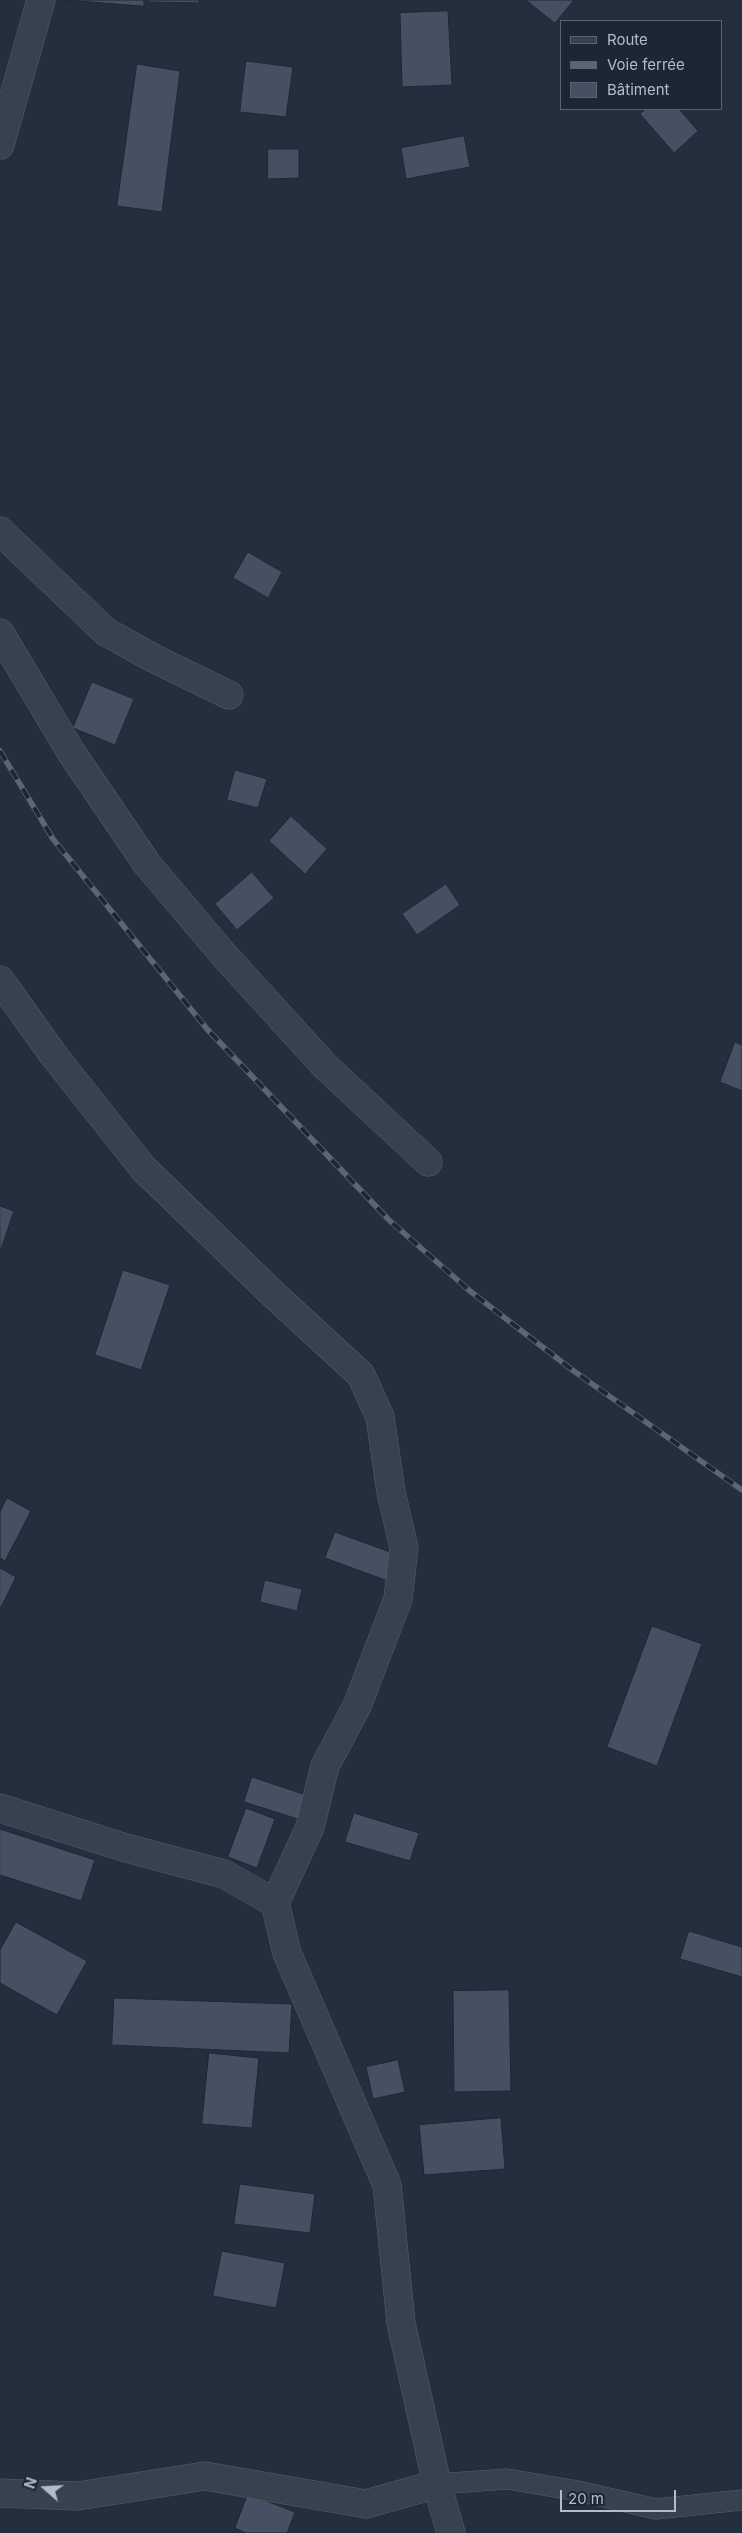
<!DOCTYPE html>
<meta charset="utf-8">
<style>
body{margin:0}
#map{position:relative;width:742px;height:2533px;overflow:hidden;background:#242f3e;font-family:Inter,sans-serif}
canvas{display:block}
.legend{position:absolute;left:560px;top:20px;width:162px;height:90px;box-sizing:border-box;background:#1d2633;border:1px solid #59626f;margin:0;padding:6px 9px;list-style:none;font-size:15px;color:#b4bcc9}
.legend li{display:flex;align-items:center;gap:10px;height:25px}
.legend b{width:25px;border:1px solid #59626f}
.north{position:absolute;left:20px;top:2463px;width:50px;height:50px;-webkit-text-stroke:4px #1d2633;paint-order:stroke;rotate:289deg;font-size:14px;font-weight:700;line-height:20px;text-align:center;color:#b4bcc9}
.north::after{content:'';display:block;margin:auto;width:18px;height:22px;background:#b4bcc9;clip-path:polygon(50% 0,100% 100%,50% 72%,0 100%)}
.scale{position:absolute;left:560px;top:2490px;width:116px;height:22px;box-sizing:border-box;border:2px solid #b4bcc9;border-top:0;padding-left:6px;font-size:15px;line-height:18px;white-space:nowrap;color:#b4bcc9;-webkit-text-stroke:4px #1d2633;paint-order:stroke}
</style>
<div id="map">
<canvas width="742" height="2533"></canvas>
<ul class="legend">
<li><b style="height:6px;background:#38414e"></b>Route</li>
<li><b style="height:6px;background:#5a6575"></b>Voie ferrée</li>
<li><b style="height:14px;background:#455162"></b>Bâtiment</li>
</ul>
<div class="north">N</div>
<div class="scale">20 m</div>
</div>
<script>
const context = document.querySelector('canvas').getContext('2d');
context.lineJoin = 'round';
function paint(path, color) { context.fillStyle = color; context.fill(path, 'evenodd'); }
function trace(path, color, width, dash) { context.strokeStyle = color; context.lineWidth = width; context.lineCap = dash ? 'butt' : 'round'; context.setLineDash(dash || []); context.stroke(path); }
const building = new Path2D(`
 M66,0H144V6Z
 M149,0H199V3L149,2Z
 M526,0H574L555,23Z
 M448,11L452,85L402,87L400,13Z
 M246,61L293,67L286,117L240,112Z
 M137,64L180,71L162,212L117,206Z
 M646,109H679L698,131L674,153L640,114Z
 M464,136L470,167L406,179L401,148Z
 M268,149H299V178L268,179Z
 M248,552L282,572L268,598L233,578Z
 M92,682L134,699L115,745L73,728Z
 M235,770L267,779L258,808L227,800Z
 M291,816L327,849L305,874L269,841Z
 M252,872L274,898L237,930L215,904Z
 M446,884L460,905L417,935L402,914Z
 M735,1042L742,1045V1091L720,1082Z
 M0,1206L14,1211L0,1252Z
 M123,1270L170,1285L141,1370L95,1355Z
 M7,1498L31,1511L5,1561L0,1558V1512Z
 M335,1532L398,1555L388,1581L325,1558Z
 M0,1568L16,1577L1,1607H0Z
 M265,1580L302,1589L297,1611L260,1602Z
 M652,1626L702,1644L657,1766L607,1747Z
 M252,1777L309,1796L301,1820L244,1802Z
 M246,1808L275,1819L257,1868L228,1857Z
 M354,1813L419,1833L410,1861L345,1842Z
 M0,1829L95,1860L81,1901L0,1875Z
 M16,1922L87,1961L57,2015L0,1983V1950Z
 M689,1931L742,1947V1977L680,1959Z
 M509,1990L511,2091L454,2092L453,1991Z
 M114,1998L292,2004L289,2053L112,2045Z
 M209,2053L259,2058L252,2128L202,2124Z
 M398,2060L405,2092L373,2099L366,2067Z
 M501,2118L505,2169L424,2175L419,2125Z
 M240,2184L315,2194L310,2233L234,2224Z
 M222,2251L285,2263L276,2308L213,2296Z
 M248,2494L295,2512L287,2533H246L235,2528Z`);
paint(building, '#455162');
trace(building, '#1f2835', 1);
const service = new Path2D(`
 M437,2484L507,2479L578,2491L656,2509L742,2500`);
const minor = new Path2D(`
 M0,145L41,0
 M0,531L106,632L155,659L229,695
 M0,633L71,752L147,864L223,954L325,1066L428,1162
 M0,980L52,1053L143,1168L272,1293L361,1375L380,1417L391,1492L404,1548L398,1599L357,1706L325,1766L310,1827L275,1903
 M0,1808L126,1848L224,1874L275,1903L287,1953L387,2185L401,2323L437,2484L451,2533
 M0,2493L78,2496L205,2476L366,2504L437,2484`);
trace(service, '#565f6c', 21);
trace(minor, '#565f6c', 29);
trace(service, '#38414e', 20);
trace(minor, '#38414e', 28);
const rail = new Path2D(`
 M0,751L53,839L207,1029L389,1220L470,1291L571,1369L742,1490`);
trace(rail, '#5a6575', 5.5);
trace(rail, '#1d2633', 4, [11]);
</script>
